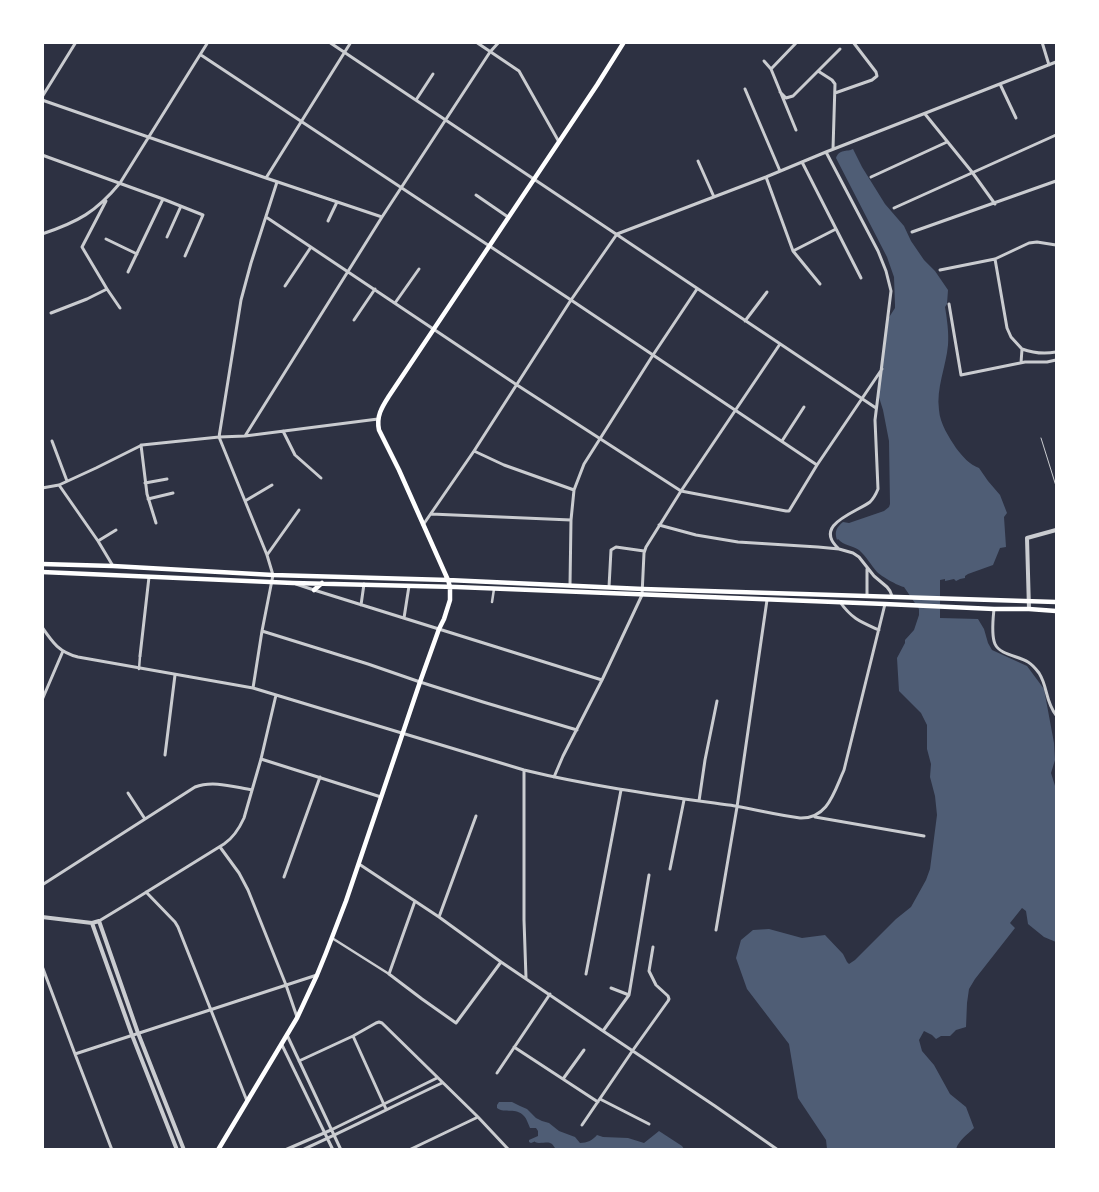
<!DOCTYPE html>
<style>
body{margin:0}
#map{position:relative;width:1099px;height:1192px;overflow:hidden;background:#2d3142;font-family:Signika,sans-serif}
canvas{display:block}
.frame{position:absolute;inset:0;border:44px solid #fff;pointer-events:none}
</style>
<div id="map">
<canvas width="1099" height="1192"></canvas>
<div class="frame"></div>
</div>
<script>
const context = document.querySelector('canvas').getContext('2d');
context.lineJoin = 'round';
function paint(path, color) { context.fillStyle = color; context.fill(path, 'evenodd'); }
function trace(path, color, width, dash) { context.strokeStyle = color; context.lineWidth = width; context.lineCap = dash ? 'butt' : 'round'; context.setLineDash(dash || []); context.stroke(path); }
paint(new Path2D(`
 M853,149L862,167L885,204L904,226L911,241L924,260L935,271L948,290L947,304L945,307C947,319 949,333 948,345C946,367 936,388 939,410C940,424 949,437 956,448C962,456 970,465 979,468L988,481L1000,495L1007,513L1004,517L1006,547L1000,548L993,565L968,574L965,576V578L960,579L956,581L954,579L945,581V579L940,580V618L978,619L984,629L988,643L992,650L1027,666L1044,689L1054,743L1055,760L1051,773L1056,789V942L1044,937L1028,924L1026,911L1022,908L1010,923L1015,928L975,979L969,989L967,1003L966,1027L956,1030L950,1036H941L936,1039L932,1035L924,1031L919,1040L922,1051L934,1065L950,1094L966,1107L974,1128C967,1135 959,1140 956,1149H827L826,1140L798,1098L789,1044L747,989L736,958L741,940L753,930L769,929L802,938L825,935L843,954L847,962L849,964L855,960L896,919L911,907L926,880L930,869L937,815L935,796L930,777L931,764L927,749V725L921,713L899,691L897,658L905,643V640L914,630L919,615V609L904,587C898,586 881,576 877,572C871,565 866,556 859,550C852,545 844,546 838,539L837,540C834,531 837,527 843,522L849,523L884,511L889,507L890,504L889,441L883,410L878,394L886,322L895,308V305L894,277L887,257L836,158C839,149 847,152 853,149Z
 M499,1102H512L520,1106L527,1109L536,1118L542,1121L549,1123L559,1131L575,1137L580,1143C587,1143 593,1140 597,1135L603,1137L628,1138L644,1143L659,1131L682,1146L684,1149L556,1150C551,1140 548,1143 539,1143C531,1142 539,1140 531,1143L529,1142V1140L538,1136V1131L536,1128H530C528,1124 527,1119 524,1116C516,1107 505,1114 497,1108V1105Z`), '#4f5d75');
trace(new Path2D(`
 M1041,438L1056,486`), '#caccd0', 1);
trace(new Path2D(`
 M492,602L494,589
 M139,669L140,656
 M332,938L389,974`), '#caccd0', 2.5);
trace(new Path2D(`
 M329,42L876,408
 M476,42L519,71L559,142
 M1042,42L1049,65
 M201,55L571,300L817,465
 M764,61L771,69L796,130
 M771,69L797,42
 M818,71L832,80L835,84L833,149
 M1000,84L1016,118
 M745,89L780,171
 M780,92L786,98L793,96L840,49
 M835,93L872,80L877,76L876,72L853,42
 M42,97L76,42
 M42,100L266,178L382,217
 M416,100L433,74
 M925,114L972,172L995,204
 M826,152L878,251L886,271L891,291L875,420L878,489C876,494 874,498 870,502C855,513 812,525 839,549
 M42,155L163,199L203,215L185,256
 M698,161L714,197
 M802,162L861,278
 M766,177L793,251L820,284
 M871,177L947,142
 M266,178L351,42
 M476,195L508,217
 M106,201L82,247L107,289L120,308
 M894,208L1056,135
 M266,217L517,385L681,491L786,511H789L817,465L882,369
 M328,221L337,202
 M912,232L1056,181
 M42,234C78,222 96,212 120,183L208,42
 M167,237L181,206
 M106,239L137,254
 M793,251L836,229
 M995,259L1007,328L1011,337L1022,349L1021,363
 M940,270L995,259L1029,243L1037,242L1056,245
 M128,272L163,199
 M285,286L311,247
 M395,303L419,269
 M949,304L961,375L1025,362H1047L1056,360
 M51,313L87,299L107,289
 M354,320L375,289
 M745,321L767,292
 M1022,349C1033,353 1045,354 1056,352
 M283,431L295,455L321,478
 M245,436L382,217L490,52L499,42
 M52,441L67,481
 M782,441L804,407
 M141,445L147,494L156,523
 M474,451L504,465L574,490
 M145,483L167,479
 M59,485L98,541L113,566
 M42,488L59,485L96,468L142,445L219,437L245,436L378,419
 M148,499L173,493
 M245,501L272,485
 M431,514L571,520
 M423,525L474,451L571,300L617,234L766,177L826,152L1056,62
 M659,525L696,535L738,542L818,547L839,549L853,553L859,557L874,576L887,587L890,591L892,596
 M98,541L116,530
 M267,555L299,510
 M296,584L314,590L602,680
 M570,585L571,520L574,490L584,464L653,355L697,289
 M609,587L611,550L616,547L644,551
 M867,595V569
 M840,602C852,619 861,622 879,630
 M361,605L364,584
 M994,609C993,619 991,635 995,644C1000,655 1019,656 1028,662C1033,665 1036,669 1039,673C1048,687 1045,701 1056,715
 M404,618L409,586
 M42,627C53,643 59,652 78,657L253,688L524,770C594,787 664,796 735,806C757,810 778,815 800,818C828,819 834,792 844,770L885,604
 M262,631L368,664L420,682L483,702L577,730
 M140,656L149,577
 M253,688L262,631L273,575L267,555L219,437L241,300L251,263L277,182
 M42,700L63,651
 M165,755L175,675
 M261,759L381,797
 M524,770V920L526,978
 M554,777L563,756L602,680L642,595L644,553L646,547L681,491L780,344
 M128,793L145,819
 M699,801L705,760L717,701
 M815,817L924,836
 M220,847L239,873L248,890L286,985L297,1017
 M359,864L439,917L501,962L603,1031L715,1106L778,1150
 M670,869L684,800
 M284,877L320,777
 M42,885L195,787C213,780 234,787 252,790
 M146,892L175,922L178,927L247,1101
 M415,901L389,974L422,999L456,1023L501,962
 M439,917L476,816
 M99,921L132,901L224,844C233,838 239,829 244,818L261,759L276,695
 M716,930L737,807L767,600
 M42,966L75,1054L112,1150
 M586,974L621,790
 M611,988L629,995
 M603,1031L629,995L649,875
 M287,1035L341,1150
 M353,1036L386,1109
 M282,1045L333,1150
 M514,1047L598,1102
 M75,1054L317,975
 M299,1061L353,1036L376,1023L379,1022L382,1023L478,1117L508,1149
 M497,1073L550,994
 M563,1079L584,1050
 M600,1099L649,1124
 M582,1125L633,1050L668,1001L669,999L668,996L656,985L649,971L653,947
 M285,1150L331,1130L437,1078
 M302,1150C349,1129 395,1105 442,1083
 M409,1150L478,1117`), '#caccd0', 3);
trace(new Path2D(`
 M1029,609L1027,538L1056,530
 M42,917L92,923L99,921L138,1033L184,1150
 M92,923L132,1035L177,1150`), '#caccd0', 4);
trace(new Path2D(`
 M42,564L113,566L273,575L448,580L643,589L1056,602
 M42,572L293,583L456,587L885,604L994,609H1029L1056,611
 M314,590L322,583
 M218,1150L297,1018L317,975L326,953L346,901L420,682L439,629L444,619L450,600V587L448,580L399,470L379,430C376,416 382,407 389,396L597,85L624,42`), '#fff', 4.5);
</script>
